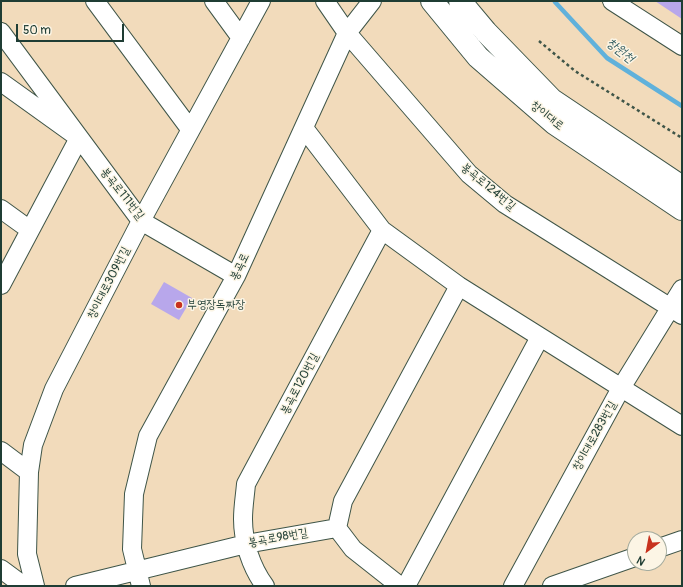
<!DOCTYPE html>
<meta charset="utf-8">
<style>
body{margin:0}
#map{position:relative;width:683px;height:587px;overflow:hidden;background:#f2dbbb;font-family:Pangolin,sans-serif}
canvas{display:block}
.frame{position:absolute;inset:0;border:2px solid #1f3d34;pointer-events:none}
.north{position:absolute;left:627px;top:531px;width:40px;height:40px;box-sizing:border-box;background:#fcf5e5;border:1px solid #a4ab9e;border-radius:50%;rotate:212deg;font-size:11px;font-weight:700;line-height:16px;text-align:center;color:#1f3d34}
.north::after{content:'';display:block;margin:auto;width:14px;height:18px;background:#c8321e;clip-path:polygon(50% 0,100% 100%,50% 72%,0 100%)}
.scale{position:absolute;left:16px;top:24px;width:108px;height:18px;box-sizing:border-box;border:2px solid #1f3d34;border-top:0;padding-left:5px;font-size:12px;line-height:14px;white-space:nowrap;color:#1f3d34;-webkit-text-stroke:3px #fcf5e5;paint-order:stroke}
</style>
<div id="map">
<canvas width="683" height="587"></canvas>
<div class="frame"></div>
<div class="north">N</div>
<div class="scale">50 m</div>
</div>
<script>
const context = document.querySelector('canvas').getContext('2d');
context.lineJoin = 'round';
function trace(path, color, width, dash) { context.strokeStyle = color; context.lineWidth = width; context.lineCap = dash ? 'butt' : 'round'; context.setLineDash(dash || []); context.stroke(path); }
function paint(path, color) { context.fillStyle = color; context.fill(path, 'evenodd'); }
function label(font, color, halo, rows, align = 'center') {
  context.font = font + ' Pangolin,"Poor Story",sans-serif'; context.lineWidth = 3; context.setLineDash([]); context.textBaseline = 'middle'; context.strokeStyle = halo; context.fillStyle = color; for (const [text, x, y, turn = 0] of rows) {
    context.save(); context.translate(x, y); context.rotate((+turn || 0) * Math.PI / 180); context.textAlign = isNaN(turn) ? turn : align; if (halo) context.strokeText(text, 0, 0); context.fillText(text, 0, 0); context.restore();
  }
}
trace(new Path2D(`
 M555,2L607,58L682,106`), '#60b1db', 4.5);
paint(new Path2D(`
 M655,1H682V19Z
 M164,282L192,298L179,320L151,304Z`), '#b8a7eb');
const minor = new Path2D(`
 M95,1L190,129
 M214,1L241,38
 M325,1L347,33L469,174L505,204L682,315
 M612,1L682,46
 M1,32L141,221L236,276
 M1,82L79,138L1,285
 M304,128L382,230L459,286L682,426
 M1,209L30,230
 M1,451L29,472
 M337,528L343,501L459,286
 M659,548L682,540
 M1,569L24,586
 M35,586L27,554L29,472L33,445L54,389L141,221L261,1
 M75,586L246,544L337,528L353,549L400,586
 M141,586L132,549L134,494L148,436L236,276L347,33L372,1
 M265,586C251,567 243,542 243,519C243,507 245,496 246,484L382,230
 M406,586L540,337
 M513,586L621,388L682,289
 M552,586L635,557`);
const major = new Path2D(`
 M432,1L478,57L554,123L682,209
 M460,1L486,32L552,100L682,187`);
trace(minor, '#3f5548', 20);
trace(major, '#3f5548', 24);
trace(new Path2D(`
 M539,41L575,71L682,138`), '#3f5548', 2.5, [3, 3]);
trace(minor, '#fff', 18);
trace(major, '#fff', 22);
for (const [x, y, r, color] of [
 [179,305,4,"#c8321e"]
]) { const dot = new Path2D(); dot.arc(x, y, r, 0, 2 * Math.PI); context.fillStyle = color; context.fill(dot); trace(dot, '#fcf5e5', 1.5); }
label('12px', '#1f3d34', '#fcf5e5', [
 ["창이대로",547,116,39],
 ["봉곡로124번길",488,187,40],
 ["봉곡로111번길",122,194,52],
 ["봉곡로",240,267,-64],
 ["창이대로309번길",109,283,-63],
 ["봉곡로120번길",300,384,-62],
 ["창이대로283번길",595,436,-61],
 ["봉곡로98번길",278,538,-10]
]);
label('12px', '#1f3d34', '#fcf5e5', [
 ["부영장독짜장",187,305]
], 'left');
label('italic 13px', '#2f5a5e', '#fcf5e5', [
 ["창원천",620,51,38]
]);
</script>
